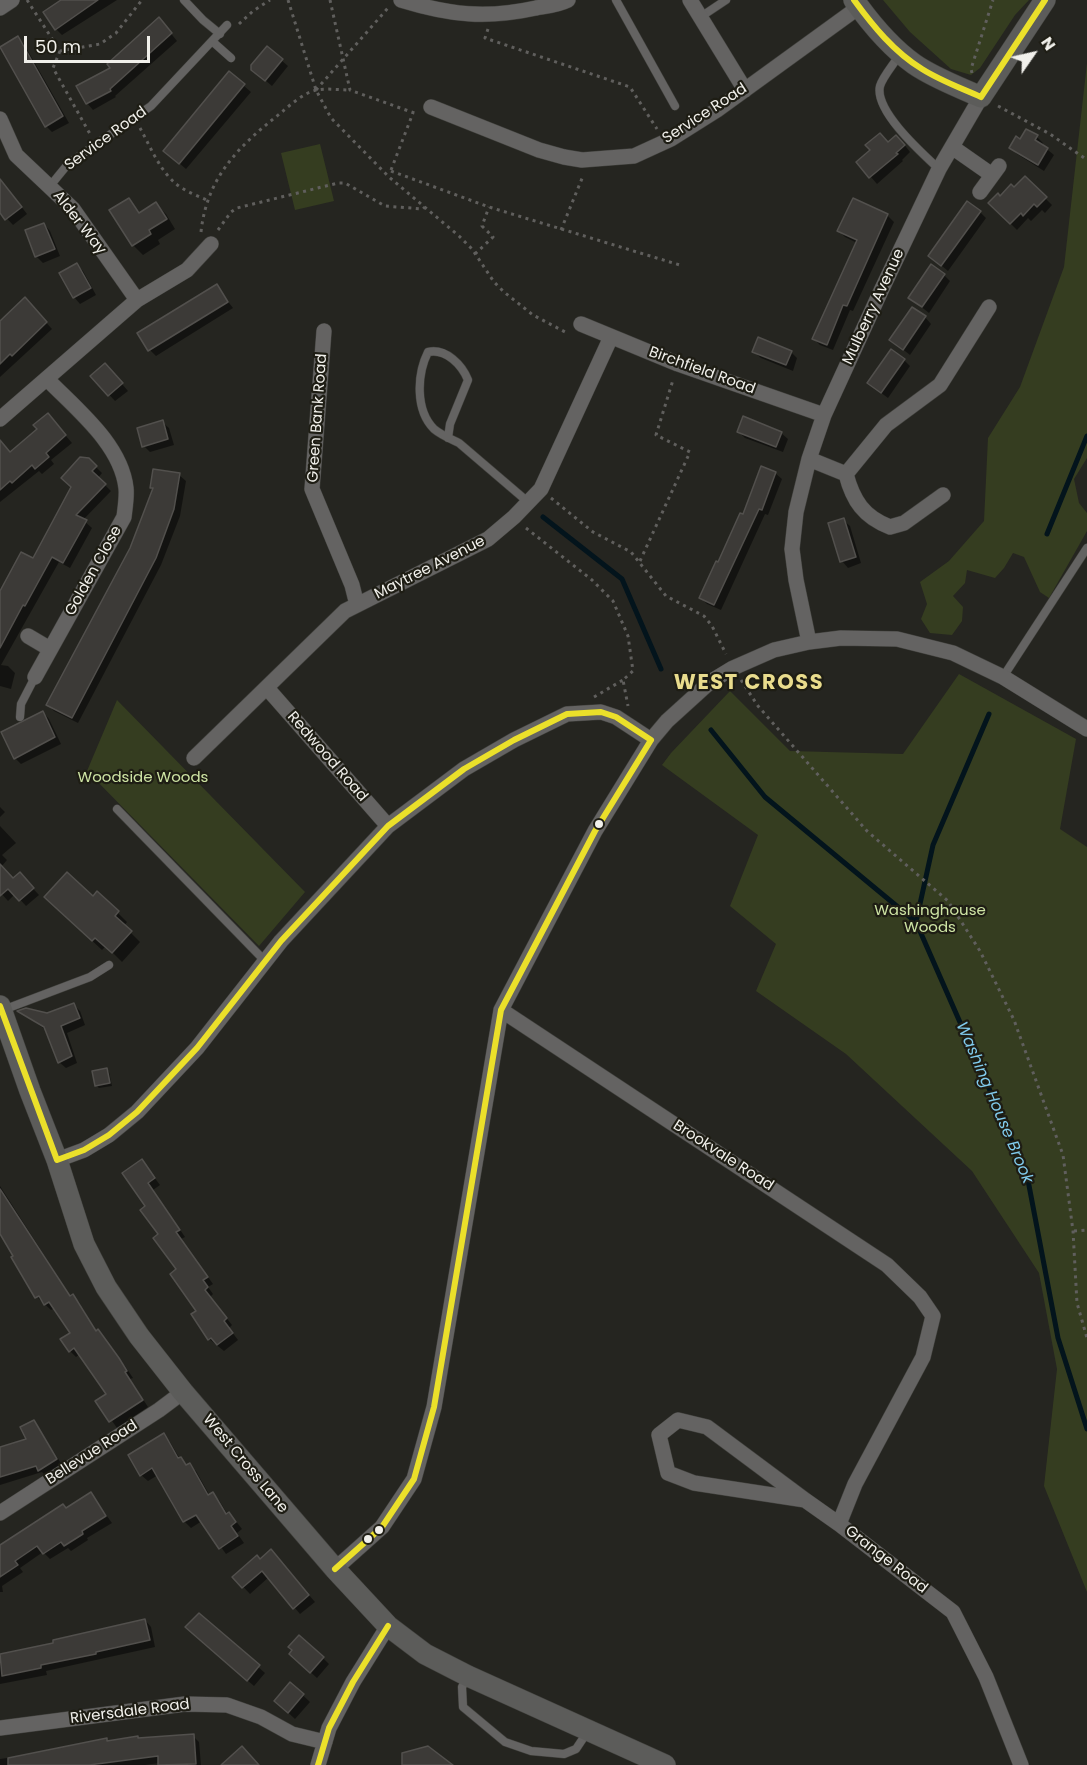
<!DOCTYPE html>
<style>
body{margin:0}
#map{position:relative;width:1087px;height:1765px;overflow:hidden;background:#252520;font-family:Poppins,sans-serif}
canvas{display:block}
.north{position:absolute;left:1003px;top:24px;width:60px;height:60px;-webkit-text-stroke:4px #1e1d14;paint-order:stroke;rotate:56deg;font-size:16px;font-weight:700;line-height:24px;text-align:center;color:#f1f0eb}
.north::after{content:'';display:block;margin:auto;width:21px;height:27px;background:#f1f0eb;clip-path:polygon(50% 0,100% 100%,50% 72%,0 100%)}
.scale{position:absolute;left:24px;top:36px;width:126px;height:27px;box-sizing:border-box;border:3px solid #f1f0eb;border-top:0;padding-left:8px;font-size:18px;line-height:21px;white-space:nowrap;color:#f1f0eb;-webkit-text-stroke:4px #1e1d14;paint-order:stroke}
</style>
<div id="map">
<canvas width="1087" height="1765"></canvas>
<div class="north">N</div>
<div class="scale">50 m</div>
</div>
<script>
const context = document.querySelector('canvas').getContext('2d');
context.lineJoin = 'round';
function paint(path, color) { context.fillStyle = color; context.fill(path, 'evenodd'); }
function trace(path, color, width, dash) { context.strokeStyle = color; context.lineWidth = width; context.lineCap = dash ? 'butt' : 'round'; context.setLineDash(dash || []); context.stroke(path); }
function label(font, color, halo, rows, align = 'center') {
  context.font = font + ' Poppins,sans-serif'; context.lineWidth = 4.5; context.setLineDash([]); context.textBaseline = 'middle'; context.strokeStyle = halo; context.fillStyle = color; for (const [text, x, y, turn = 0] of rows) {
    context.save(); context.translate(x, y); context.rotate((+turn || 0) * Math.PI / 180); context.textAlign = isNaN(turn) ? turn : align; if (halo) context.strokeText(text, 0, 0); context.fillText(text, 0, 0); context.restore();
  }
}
paint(new Path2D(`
 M883,0H1029L1015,15L980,68L971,75L951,69L910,32Z
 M1087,63V458L1074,479L1079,503L1087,513V531L1049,598L1040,592L1024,557L1013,553L1004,568L995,578L967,570L965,583L953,596L963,607L962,621L952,635L930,633L921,619L927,604L920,582L949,561L984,521L988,438L1020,387L1064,267Z
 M320,144L334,201L295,210L281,153Z
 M959,674L1076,739L1060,829L1087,847V1592L1044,1486L1057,1369L1039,1273L972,1171L846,1054L756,991L776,944L730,906L758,835L662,765L671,753L730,691L790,751L903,754Z
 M117,700L305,892L259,946L87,771Z`), '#353d20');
paint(new Path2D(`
 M65,0H117L62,35L56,29Z
 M165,26L177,41L115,96L116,97L93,110L87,103L112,68Z
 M18,38L24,44L69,123L52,132L46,126Z
 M267,48L288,66L272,86L251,68Z
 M229,73L251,92L186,169L172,157Z
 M1037,137L1043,143L1042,145L1054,155L1044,171L1017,154L1011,148L1021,141Z
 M903,143L910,152L902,160L903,161L877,184L858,162L872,150L888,144Z
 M1025,178L1052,205L1045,213L1042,210L1031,221L1028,218L1017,230L990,203L1015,189Z
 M0,190L11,193L27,214L13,225L0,211Z
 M129,200L141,214L156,204L166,214L175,229L158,240L160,244L143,255L133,245Z
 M980,212L986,218L948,271L930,256Z
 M887,215L894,222L853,311L850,310L833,350L820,345L814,339L857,243L845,237L839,231Z
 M44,224L50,231L60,256L43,263L36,256Z
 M77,265L83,271L96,295L80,304L74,297Z
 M944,275L950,281L929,313L910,298Z
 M216,286L233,308L156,356L150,350Z
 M31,306L52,329L0,377V322Z
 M925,317L931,324L910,355L891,340Z
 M754,352H791L797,358L793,371L761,358Z
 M904,360L910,366L888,398L876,389Z
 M111,371L128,391L115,401L92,376Z
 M54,422L72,443L51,460L54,464L42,474L39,471L0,502V456L10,454Z
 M162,422L169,428L174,445L150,452L144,446Z
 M739,432L781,433L788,439L783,452L745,438Z
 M88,459L102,473L98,478L111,491L83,520L92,528L70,568L59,562L1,665L8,666L15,673L11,689L0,686V593L33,560Z
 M775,473L782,479L768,515L765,514L721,610L707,604L701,598L743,516Z
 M179,475L186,481L180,516L161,565L78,723L54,711L47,704L132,549L154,490L152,488Z
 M843,520L850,526L861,563L848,568L842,561Z
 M43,712L49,719L61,744L21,764L15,758Z
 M0,807L5,812L0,817Z
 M0,826L16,843L2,855L7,860L1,867L13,880L26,881L39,895L26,906L15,894L8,901L0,892Z
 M93,898L118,913L127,922L124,926L140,942L122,962L106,946L102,950L56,907Z
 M74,1005L80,1011L85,1025L67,1033L77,1063L66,1068L59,1062L46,1030L20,1012L47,1015Z
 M106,1069L109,1072L112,1086L99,1088L96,1085Z
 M142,1161L160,1185L153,1190L185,1237L181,1239L213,1284L208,1287L213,1294L210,1297L232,1325L229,1328L238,1340L224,1351L209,1339L147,1206Z
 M0,1186L71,1297L73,1296L79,1302L97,1332L104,1338L125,1366L133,1378L130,1379L148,1407L117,1428L98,1401L108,1395L80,1354L76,1357L70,1351L72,1333L55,1308L51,1310L37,1297L0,1228Z
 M33,1422L39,1428L62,1465L46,1476L42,1472L0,1485V1449L28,1440Z
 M163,1435L170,1442L180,1459L196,1471L210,1496L213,1494L219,1500L228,1515L229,1513L235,1520L242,1529L237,1533L244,1543L226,1554L202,1521L191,1528L184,1521L158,1475L148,1481L141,1475Z
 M91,1494L112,1523L87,1538L88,1540L71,1551L68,1548L50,1559L43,1552L20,1568L23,1572L2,1586L3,1592H0V1556Z
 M277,1558L315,1602L300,1614L269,1577L250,1594L234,1577L260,1561Z
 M199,1615L265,1673L254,1686L194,1634Z
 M145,1620L151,1627L155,1647L46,1671L47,1675L0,1684V1657L55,1644Z
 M323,1658L329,1664L317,1678L297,1660Z
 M291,1684L310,1702L295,1719L282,1707Z
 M193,1736L199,1742L201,1765H160V1763L145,1765H0V1759L55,1751L106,1740L108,1742Z`), '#0007');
trace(new Path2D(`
 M543,517L622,579L661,669
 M1047,534L1087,436
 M711,730L765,797L916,922L1027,1175L1058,1338L1087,1429
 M916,922L933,845L989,714`), '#03141c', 5);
const building = new Path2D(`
 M61,0H98L55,30L43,12Z
 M159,17L172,33L110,89L111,91L86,104L76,86L110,68L107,64Z
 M18,36L63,116L45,127L0,47Z
 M267,46L283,59L265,81L251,70V65Z
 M229,71L245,84L179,164L163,151Z
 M1026,129L1038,135L1035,140L1048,148L1038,165L1009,148L1016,136L1020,139Z
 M880,133L888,142L896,135L905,145L896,153L898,154L869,178L856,162L870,150L865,145Z
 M1025,176L1047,197L1037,207L1034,204L1023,216L1021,213L1010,224L988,203L998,193L1000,196L1011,184L1014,187Z
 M0,179L22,207L5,220L0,213Z
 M129,198L139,213L156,202L167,219L149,230L151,234L132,246L109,210Z
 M853,198L888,214L847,306L843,305L827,345L812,339L857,240L837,231Z
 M967,201L981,211L941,266L928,256Z
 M44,223L55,249L35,257L25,230Z
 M77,263L91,288L73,298L59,273Z
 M931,264L945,274L922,307L908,298Z
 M217,284L228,302L148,351L137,333Z
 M25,297L47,322L12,356L10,354L0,364V321Z
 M912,307L926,316L903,350L889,340Z
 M758,337L792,351L786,365L752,352Z
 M891,349L905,359L881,393L867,383Z
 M105,363L123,383L108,396L90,376Z
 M48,413L66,435L46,453L49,457L35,469L32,465L12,483L10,481L0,490V440L10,452L37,429L33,425Z
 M743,416L782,432L776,447L737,432Z
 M163,420L168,439L142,447L137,428Z
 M80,457L89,458L97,466L92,471L106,484L76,515L87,520L63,563L52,557L25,606L23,605L0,648V591L21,552L33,558L71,487L61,478Z
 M761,466L776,472L762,510L759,509L714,605L699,598L716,561L718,562L740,513L743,514Z
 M153,469L180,473L174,509L156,558L72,718L46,705L130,548L153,488H150Z
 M844,518L856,557L840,562L828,523Z
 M43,711L55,737L14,759L1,732Z
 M0,864L13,878L20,872L34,888L19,901L8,889L0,896Z
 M67,872L93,896L97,891L119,911L115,916L132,931L112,953L95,938L92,941L44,897Z
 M74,1003L80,1018L61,1026L72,1056L58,1063L44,1027L17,1011L26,1008L47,1013Z
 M107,1068L110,1083L95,1086L92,1071Z
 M142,1159L155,1178L148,1183L180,1230L176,1232L208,1277L203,1280L208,1287L205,1290L227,1318L224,1321L233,1333L217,1345L211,1338L208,1340L191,1314L196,1311L170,1274L176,1269L153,1238L158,1234L140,1210L145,1206L122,1173Z
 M0,1189L70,1296L73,1294L96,1331L98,1329L119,1358L127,1371L125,1372L143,1400L109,1422L95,1401L106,1394L74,1348L69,1352L60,1339L70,1333L49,1302L44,1305L39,1296L35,1298L11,1257L13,1256L0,1234Z
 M34,1420L57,1459L38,1471L36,1466L0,1477V1447L26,1439L20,1427Z
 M164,1433L178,1458L181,1457L186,1465L190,1463L208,1495L213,1492L226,1514L229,1512L236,1522L231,1526L238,1536L219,1549L196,1515L183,1522L152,1468L140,1476L128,1455Z
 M91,1492L106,1516L82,1531L83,1534L64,1546L61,1542L43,1554L37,1546L15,1561L18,1565L0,1577V1545L63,1504L66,1508Z
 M271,1549L309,1595L293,1609L262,1571L242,1588L232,1577L257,1555L260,1559Z
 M199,1613L260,1665L247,1681L185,1627Z
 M145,1619L150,1640L96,1652V1654L41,1665V1668L2,1676L0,1654L53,1643V1640Z
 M299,1635L324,1657L310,1673L289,1654L292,1650L288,1647Z
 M290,1682L304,1694L288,1713L274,1701Z
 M194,1734L196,1764L158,1765V1756L89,1765H8V1758L107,1738V1741L138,1736V1738Z
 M242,1746L259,1765H221Z
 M428,1746L453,1765H402V1753Z`);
paint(building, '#3c3a37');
trace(building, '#52504d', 1.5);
const lane = new Path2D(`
 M184,0L203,20L220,34
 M616,0L675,106
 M699,18L726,0
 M213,42L231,58
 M900,54C894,64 883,76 880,86C874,111 923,154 939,169
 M50,186L68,164L151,106L227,25
 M448,438L450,424L468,380C462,365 446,348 428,352C417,374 415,410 434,429C441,435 451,439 459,443L528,502
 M1003,677L1087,548
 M20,717L21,704L35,677
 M117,809L265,961
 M3,1010L90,977L109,965
 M467,1678L462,1687L463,1707L505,1742L531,1751L564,1754L576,1749L588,1731`);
const street = new Path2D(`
 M401,0C450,15 486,19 536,8C547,6 558,5 568,0
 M690,0L745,90
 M0,8L12,0
 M431,107L539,150L564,157L582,160L634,156L671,139L717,110L859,7
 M0,119L16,155L73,209L137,300L0,419
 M952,147L992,175
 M980,192L999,166
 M137,300L187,270L211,244
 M581,324L678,364L824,415
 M324,331L312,489L352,585L357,605
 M809,459L846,474C853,501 864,517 890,527L904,523L943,495
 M846,474L886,425L940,385L989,307
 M28,636L50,649
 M809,642L796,580L792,549L796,512L809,459L824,415L880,293L939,169L981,97
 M35,677L124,517C125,508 127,497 126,488C121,444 76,409 47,379
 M267,688L388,826
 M194,758L345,611L488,539L514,517L541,489L611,337
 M501,1010L887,1265L920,1297L933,1316L923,1357L855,1484L839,1524L953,1612L986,1677L1021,1765
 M57,1160L84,1150L109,1135L137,1112L197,1048L281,941L388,826L464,769L514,740L567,714L601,712L616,717L651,740
 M805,1500L707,1427L678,1420L659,1435L668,1473L694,1483L805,1500L839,1524
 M0,1513L159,1410L183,1392
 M335,1569L382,1527L414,1479L434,1407L501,1010L595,831L651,740L667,721L710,682L733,668L774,650L809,642L841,638L897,639L953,653L1003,677L1087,729
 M0,1728L185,1704L227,1705L261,1717L292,1734L325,1742
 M318,1765L329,1728L353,1682L388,1626`);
const secondary = new Path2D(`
 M854,0C871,24 890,47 914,64C934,78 959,87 981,97L1045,0
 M0,1006L30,1091L57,1160L84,1244L106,1287L139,1336L183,1392L335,1569L388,1626L425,1654L468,1676L665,1765`);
trace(lane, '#41413d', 9);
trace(street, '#41413d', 16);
trace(secondary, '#41413d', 22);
trace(new Path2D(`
 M27,0L60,51L100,44L116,33L142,0
 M288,0L316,90L331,118L389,177L459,236L472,249L494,282L504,292L533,315L567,333
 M330,0L350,90L417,114
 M239,24L253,11L270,0
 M488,29L485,38L630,87L657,129
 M60,51L53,68L90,134
 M972,73L971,69L993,0
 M316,90L388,8
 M998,106L1050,134L1087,160
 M140,128C150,146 159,169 175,183C184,191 198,196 209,201
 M391,170L413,113
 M391,171L489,207L683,266
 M218,230L231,212L237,208L338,183H345L385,206L423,209L425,207
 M561,230L583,176
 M201,232C207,176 240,145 282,112C291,104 305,92 317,90C327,88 339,90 350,90
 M475,254L493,237L482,226L489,207
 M551,498L593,532L631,552L666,596L704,616L712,626L726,654
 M526,528L592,580L613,601L628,636L633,671L623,680L628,706
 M640,561L690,452L656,435L673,380
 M741,680L758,706L867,831L948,901L980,951L1014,1020L1063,1155L1073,1231L1077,1303L1087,1338
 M594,697L623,680
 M1074,1231L1087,1230`), '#605f5d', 3, [3, 4.5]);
trace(lane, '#646362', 8);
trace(street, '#646362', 15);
trace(secondary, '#5c5c5a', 21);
trace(new Path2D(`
 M854,0C873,26 894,52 922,69C941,81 961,88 981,97
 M981,97L1045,0
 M0,1006L57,1160
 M57,1160L84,1150L109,1135L137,1112L197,1048L281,941L388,826L464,769L514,740L567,714L601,712L616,717L651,740
 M335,1569L382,1527L414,1479L434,1407L501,1010L595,831L651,740
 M318,1765L329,1728L353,1682L388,1626`), '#ebe02a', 6);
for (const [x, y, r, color] of [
 [599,824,5,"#f1f0eb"],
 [379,1530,5,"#f1f0eb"],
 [368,1539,5,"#f1f0eb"]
]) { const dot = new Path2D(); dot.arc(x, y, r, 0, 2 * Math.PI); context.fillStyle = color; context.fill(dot); trace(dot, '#1e1d14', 2); }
label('15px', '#f1f0eb', '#1e1d14', [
 ["Service Road",705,114,-33],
 ["Service Road",106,139,-36],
 ["Alder Way",79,223,52],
 ["Mulberry Avenue",874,307,-65],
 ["Birchfield Road",702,371,20],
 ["Green Bank Road",318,418,-86],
 ["Maytree Avenue",430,568,-27],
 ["Golden Close",94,571,-61],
 ["Redwood Road",327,757,49],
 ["Brookvale Road",723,1156,33],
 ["Bellevue Road",92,1453,-33],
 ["West Cross Lane",245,1464,50],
 ["Grange Road",886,1560,38],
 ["Riversdale Road",130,1712,-7]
]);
label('15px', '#cee4a4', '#1e1d14', [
 ["Woodside Woods",143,778],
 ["Washinghouse",930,911],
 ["Woods",930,928]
]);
label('italic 16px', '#81cbed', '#1e1d14', [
 ["Washing House Brook",994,1103,67]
]);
context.letterSpacing = '1.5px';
label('bold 21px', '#e9dc8d', '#1e1d14', [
 ["WEST CROSS",749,684]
]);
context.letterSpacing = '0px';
</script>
